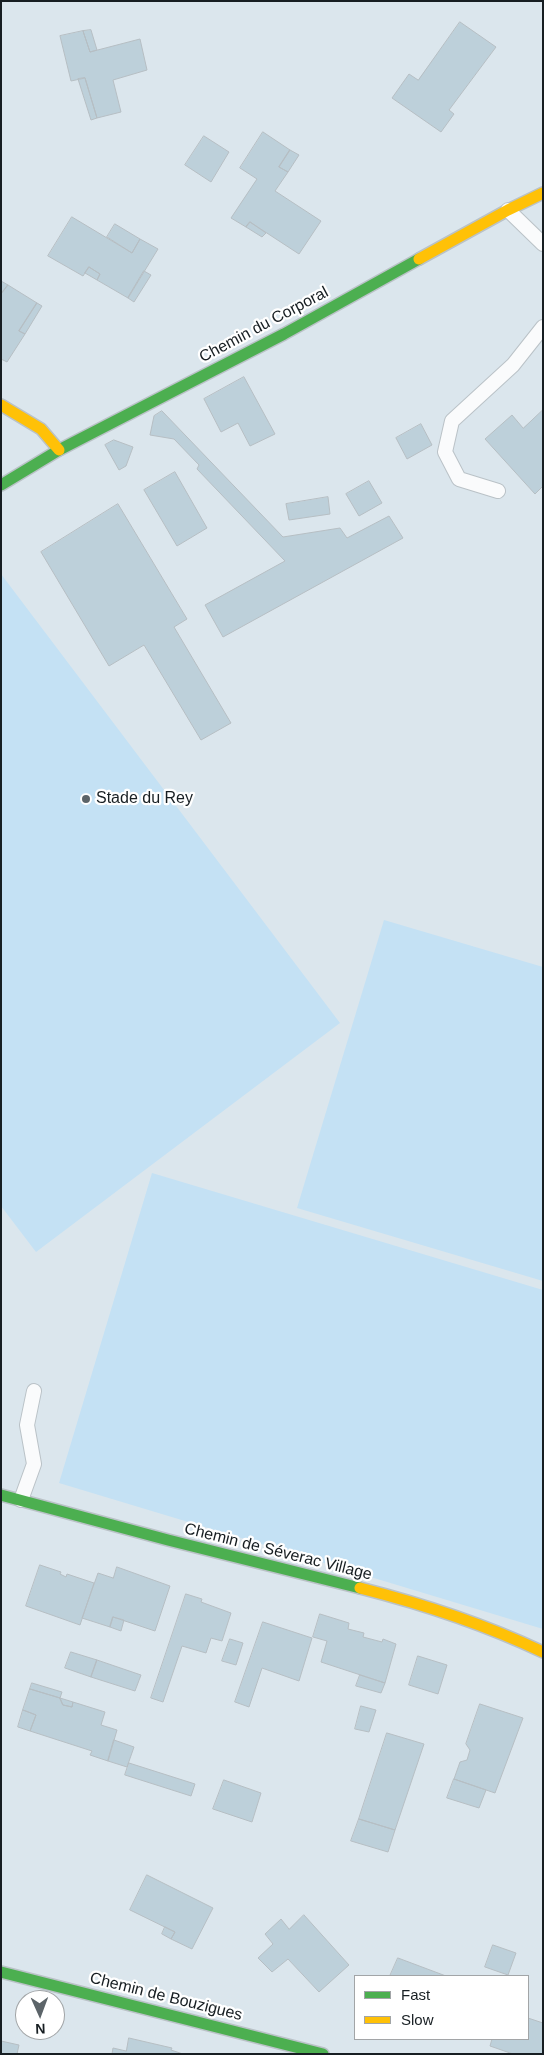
<!DOCTYPE html>
<meta charset="utf-8">
<style>
body{margin:0}
#map{position:relative;width:544px;height:2055px;overflow:hidden;background:#dbe6ed;font-family:Helvetica,sans-serif}
canvas{display:block}
.frame{position:absolute;inset:0;border:2px solid #171e22;pointer-events:none}
.legend{position:absolute;left:354px;top:1975px;width:175px;height:65px;box-sizing:border-box;background:#fff;border:1px solid #a2a5a7;margin:0;padding:6px 9px;list-style:none;font-size:15px;color:#171e22}
.legend li{display:flex;align-items:center;gap:10px;height:25px}
.legend b{width:25px;border:1px solid #a2a5a7}
.north{position:absolute;left:15px;top:1990px;width:50px;height:50px;box-sizing:border-box;background:#fff;border:1px solid #a2a5a7;border-radius:50%;rotate:178deg;font-size:14px;font-weight:700;line-height:20px;text-align:center;color:#171e22}
.north::after{content:'';display:block;margin:auto;width:18px;height:22px;background:#5c6469;clip-path:polygon(50% 0,100% 100%,50% 72%,0 100%)}
</style>
<div id="map">
<canvas width="544" height="2055"></canvas>
<div class="frame"></div>
<ul class="legend">
<li><b style="height:6px;background:#4caf50"></b>Fast</li>
<li><b style="height:6px;background:#ffc107"></b>Slow</li>
</ul>
<div class="north">N</div>
</div>
<script>
const context = document.querySelector('canvas').getContext('2d');
context.lineJoin = 'round';
function paint(path, color) { context.fillStyle = color; context.fill(path, 'evenodd'); }
function trace(path, color, width, dash) { context.strokeStyle = color; context.lineWidth = width; context.lineCap = dash ? 'butt' : 'round'; context.setLineDash(dash || []); context.stroke(path); }
function label(font, color, halo, rows, align = 'center') {
  context.font = font + ' Helvetica,sans-serif'; context.lineWidth = 4.5; context.setLineDash([]); context.textBaseline = 'middle'; context.strokeStyle = halo; context.fillStyle = color; for (const [text, x, y, turn = 0] of rows) {
    context.save(); context.translate(x, y); context.rotate((+turn || 0) * Math.PI / 180); context.textAlign = isNaN(turn) ? turn : align; if (halo) context.strokeText(text, 0, 0); context.fillText(text, 0, 0); context.restore();
  }
}
paint(new Path2D(`
 M1,574L340,1023L36,1252L1,1206Z
 M384,920L543,967V1281L297,1208Z
 M152,1173L543,1290V1629L59,1483Z`), '#c4e1f4');
const building = new Path2D(`
 M460,22L496,47L449,110L454,114L441,132L392,98L409,74L418,80Z
 M91,30L97,50L90,52L83,31Z
 M83,31L90,52L140,39L147,70L113,80L121,112L97,118L85,78L71,81L60,36Z
 M85,78L97,118L91,120L78,79Z
 M263,132L290,150L279,167L288,172L275,191L321,221L299,254L250,222L246,227L231,218L257,179L240,168Z
 M204,136L229,152L211,182L185,165Z
 M290,150L299,155L288,172L279,167Z
 M72,217L132,253L140,239L158,249L128,298L97,280L100,274L89,267L83,276L48,256Z
 M250,222L266,233L262,237L246,227Z
 M115,224L140,239L132,253L107,237Z
 M89,267L100,274L97,280L85,273Z
 M144,271L151,275L134,302L128,298Z
 M1,281L8,285L1,294Z
 M8,285L37,303L19,331L25,334L7,362L1,359V294Z
 M37,303L42,306L25,334L19,331Z
 M244,377L275,434L250,446L238,423L221,432L204,399Z
 M543,410V486L535,494L485,439L512,415L523,428Z
 M162,411L283,537L340,528L347,538L389,516L403,538L223,637L205,605L285,561L197,469L199,465L174,439L150,435L154,416Z
 M421,424L432,445L407,459L396,438Z
 M114,440L133,447L126,466L119,470L105,445Z
 M175,472L207,528L177,546L144,490Z
 M369,481L382,503L359,516L346,494Z
 M328,497L330,514L289,520L286,504Z
 M118,504L187,619L174,627L231,723L201,740L144,645L109,666L41,552Z
 M40,1565L61,1572L60,1574L66,1577L67,1574L94,1583L80,1625L26,1606Z
 M117,1567L170,1586L155,1631L113,1617L110,1627L82,1618L98,1573L113,1578Z
 M186,1594L202,1599L201,1602L231,1613L222,1641L211,1638L206,1653L182,1646L163,1702L151,1698Z
 M320,1614L349,1623L348,1629L364,1633L363,1637L382,1642L383,1639L396,1644L385,1683L321,1662L327,1641L313,1637Z
 M113,1617L124,1620L121,1631L110,1627Z
 M263,1622L312,1638L299,1681L262,1668L249,1707L235,1702Z
 M230,1639L243,1643L236,1665L222,1661Z
 M71,1652L97,1660L91,1677L65,1668Z
 M418,1656L447,1665L438,1694L409,1685Z
 M97,1660L141,1675L135,1691L91,1677Z
 M360,1675L385,1683L381,1693L356,1686Z
 M32,1683L62,1692L60,1698L30,1689Z
 M30,1689L60,1698L63,1705L72,1707L73,1702L105,1712L101,1725L117,1730L108,1761L90,1755L92,1751L30,1731L36,1715L23,1710Z
 M60,1698L73,1702L72,1707L63,1705Z
 M480,1704L523,1718L495,1793L454,1779L460,1762L467,1760L470,1750L466,1744Z
 M361,1706L376,1710L369,1732L355,1729Z
 M23,1710L36,1715L30,1731L18,1727Z
 M387,1733L424,1744L395,1830L359,1819Z
 M114,1740L134,1747L127,1767L108,1761Z
 M129,1763L195,1784L191,1796L125,1775Z
 M454,1779L486,1790L479,1808L447,1798Z
 M224,1780L261,1793L252,1822L213,1809Z
 M359,1819L395,1830L388,1852L351,1841Z
 M147,1875L213,1908L192,1949L171,1939L175,1932L130,1910Z
 M304,1915L349,1965L319,1992L288,1959L272,1972L258,1958L273,1944L265,1934L281,1919L289,1929Z
 M165,1927L175,1932L171,1939L162,1934Z
 M493,1945L516,1953L508,1975L485,1967Z
 M398,1958L446,1976H390Z
 M528,2018L543,2023V2054H513L490,2046L492,2039H528Z
 M129,2038L172,2048L171,2050L183,2054H112L113,2048L126,2051Z
 M1,2041L19,2045L17,2054H1Z`);
paint(building, '#bdd0da');
trace(building, '#b6bec3', 1);
const lane = new Path2D(`
 M508,210L543,244
 M498,491L459,479L445,452L452,421L513,365L543,327
 M21,1500L34,1464L27,1425L34,1391`);
const fast = new Path2D(`
 M1,485L59,450L284,334L419,259
 M1,1495L168,1540L360,1588
 M1,1972L323,2054`);
const slow = new Path2D(`
 M419,259L508,210L543,193
 M1,405L41,429L59,450
 M360,1588C423,1604 484,1624 543,1652`);
trace(lane, '#bac2c7', 16);
trace(fast, '#bac2c7', 14);
trace(slow, '#bac2c7', 14);
trace(lane, '#fafbfc', 14);
trace(fast, '#4caf50', 11);
trace(slow, '#ffc107', 11);
for (const [x, y, r, color] of [
 [86,799,5,"#5c6469"]
]) { const dot = new Path2D(); dot.arc(x, y, r, 0, 2 * Math.PI); context.fillStyle = color; context.fill(dot); trace(dot, '#fff', 2); }
label('16px', '#171e22', '#fff', [
 ["Chemin du Corporal",264,325,-28],
 ["Chemin de Séverac Village",278,1552,14],
 ["Chemin de Bouzigues",166,1997,14]
]);
label('16px', '#171e22', '#fff', [
 ["Stade du Rey",96,799]
], 'left');
</script>
